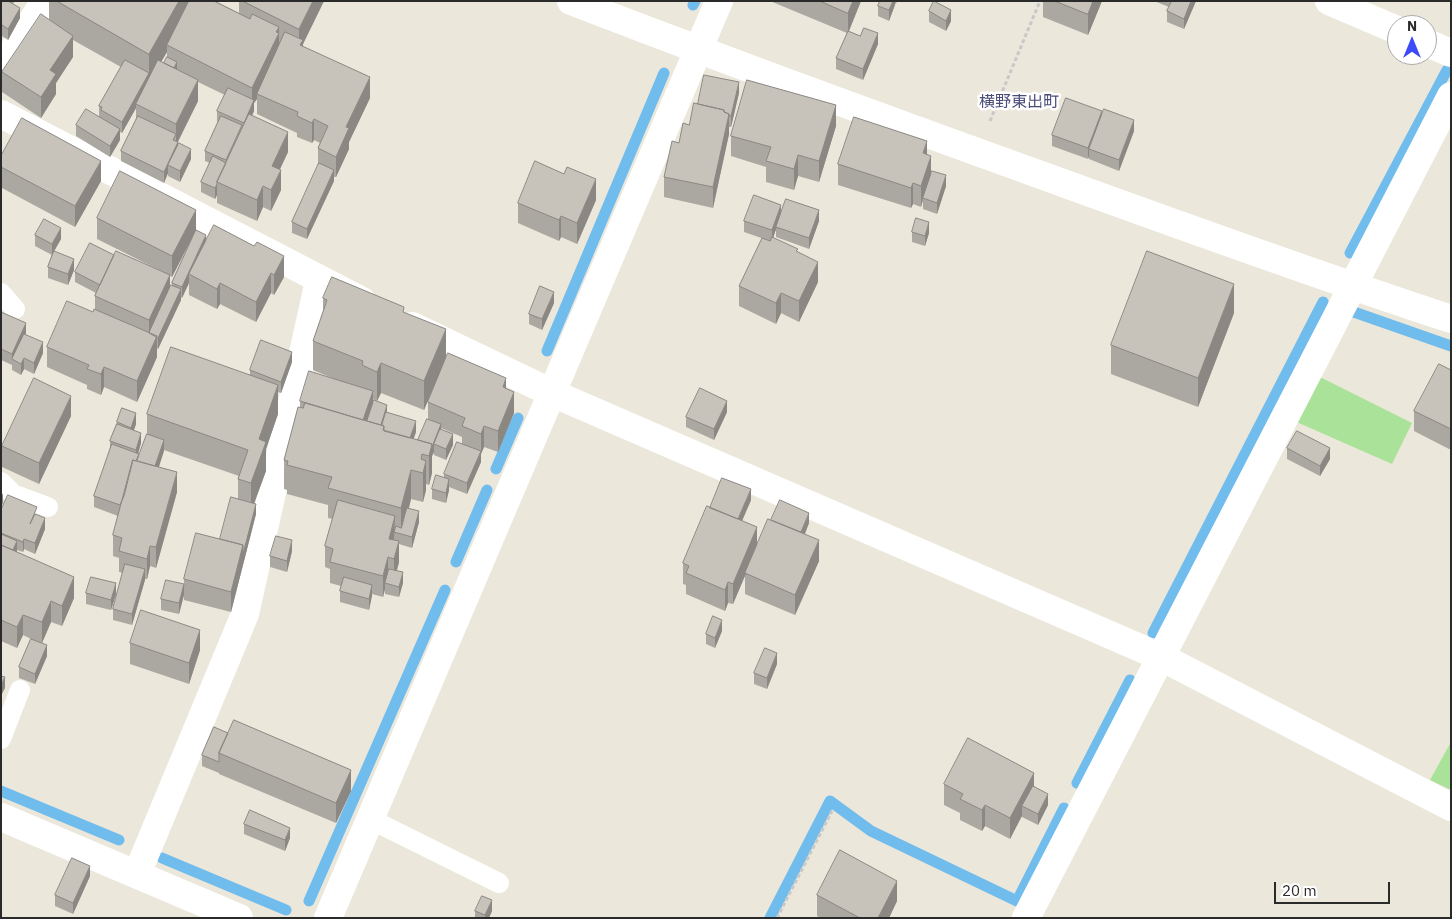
<!DOCTYPE html>
<meta charset="utf-8">
<style>
body{margin:0}
#map{position:relative;width:1452px;height:919px;overflow:hidden;background:#ece7db;font-family:"IBM Plex Sans",sans-serif}
canvas{display:block}
.frame{position:absolute;inset:0;border:2px solid #2a2a2a;pointer-events:none}
.north{position:absolute;left:1387px;top:15px;width:50px;height:50px;box-sizing:border-box;background:#fff;border:1px solid #aaa;border-radius:50%;rotate:0deg;font-size:14px;font-weight:700;line-height:20px;text-align:center;color:#2a2a2a}
.north::after{content:'';display:block;margin:auto;width:18px;height:22px;background:#3d4af7;clip-path:polygon(50% 0,100% 100%,50% 72%,0 100%)}
.scale{position:absolute;left:1274px;top:882px;width:116px;height:22px;box-sizing:border-box;border:2px solid #2a2a2a;border-top:0;padding-left:6px;font-size:15px;line-height:18px;white-space:nowrap;color:#2a2a2a;-webkit-text-stroke:4px #fff;paint-order:stroke}
</style>
<div id="map">
<canvas width="1452" height="919"></canvas>
<div class="frame"></div>
<div class="north">N</div>
<div class="scale">20 m</div>
</div>
<script>
const context = document.querySelector('canvas').getContext('2d');
context.lineJoin = 'round';
function paint(path, color) { context.fillStyle = color; context.fill(path, 'evenodd'); }
function trace(path, color, width, dash) { context.strokeStyle = color; context.lineWidth = width; context.lineCap = dash ? 'butt' : 'round'; context.setLineDash(dash || []); context.stroke(path); }
function label(font, color, halo, rows, align = 'center') {
  context.font = font + ' "IBM Plex Sans","Noto Sans JP",sans-serif'; context.lineWidth = 5; context.setLineDash([]); context.textBaseline = 'middle'; context.strokeStyle = halo; context.fillStyle = color; for (const [text, x, y, turn = 0] of rows) {
    context.save(); context.translate(x, y); context.rotate((+turn || 0) * Math.PI / 180); context.textAlign = isNaN(turn) ? turn : align; if (halo) context.strokeText(text, 0, 0); context.fillText(text, 0, 0); context.restore();
  }
}
paint(new Path2D(`
 M1316,375L1412,423L1392,464L1292,420Z
 M1451,742V790L1430,780Z`), '#a9e298');
trace(new Path2D(`
 M693,5L695,1
 M1350,253L1447,70
 M1351,311L1451,346
 M547,351L664,73
 M496,469L518,418
 M456,562L487,490
 M1153,633L1323,302
 M1077,783L1130,680
 M1,791L119,840
 M162,858L286,910
 M309,901L445,590
 M770,918L830,801L871,831L1017,901L1064,808`), '#70bcec', 11);
trace(new Path2D(`
 M990,121L1040,1
 M777,918L832,811`), '#c8c8c8', 3, [4, 2.5]);
trace(new Path2D(`
 M1,293L15,309
 M1,482L13,494L48,507
 M1,739L20,690
 M370,819L499,883`), '#fff', 20);
trace(new Path2D(`
 M571,1C731,63 891,121 1052,179C1184,227 1317,275 1451,319
 M1329,1L1397,30
 M1427,43L1451,53
 M1,69L45,1
 M1,114L362,301
 M412,326L552,393L1161,657L1451,807
 M1,817L239,918
 M137,874L245,614L319,281
 M328,918L719,1
 M1026,918L1451,96`), '#fff', 28);
paint(new Path2D(`
 M1,1H15L13,4L20,18L8,40L2,36Z
 M49,1H215L239,13V1H324L303,44V47L370,98L349,142V149L336,177H334V181L307,239L292,233V222L318,167V148L320,143L314,140L312,143L297,137V133L257,114V99L254,103V111L252,115L288,152L280,169L281,190L271,211L263,207L257,221L217,203V195L215,199L201,192V182L210,163L205,161V151L218,122L217,121V111L225,95L198,82V101L178,142V146L191,159L180,182L168,176V173L164,183L121,161V151L136,120V108L122,133L120,132V140L110,157L76,136V125L99,116V106L121,67L73,40V57L56,83V94L41,118L2,92V72L49,20ZM167,52V58L164,63L161,62Z
 M770,1H861L849,31L878,44L863,80L836,69V58L847,33Z
 M880,1H897L896,4H895L889,21L878,16V6Z
 M1043,1H1102L1088,35L1043,17Z
 M1154,1H1171L1169,7Z
 M1172,1H1196L1184,29L1167,22V11Z
 M929,11L951,21L946,31L929,22Z
 M739,93L731,127H729V134L713,208L664,197V177L679,143L689,125L698,104Z
 M1102,114L1134,131L1119,171L1089,159V156L1088,159L1052,146V135Z
 M836,126L819,182L798,176L794,190L766,182V167L731,156V136Z
 M927,155L931,174L946,186L937,214L923,209V201L921,207L913,204L911,208L838,185V164Z
 M1,156L101,181L75,227L2,188V199L1,200Z
 M596,200L577,244L561,237L559,241L518,223V203Z
 M781,213L819,221L809,249L776,237V228L773,238L798,252L818,282L799,322L781,313L776,324L739,306V286L770,241L744,232V221Z
 M97,218L196,230L206,240L284,277L274,295L271,293L256,322L220,304L217,309L189,295V283L182,298L181,297V300L158,349L157,348V357L137,402L104,387L101,395L87,389V385L47,367V347L93,312L95,309V296L96,293L75,282V272L114,255L165,273L97,239ZM194,234L172,283V285L170,287V276L172,277Z
 M912,232L929,233L925,246L912,242Z
 M35,235L61,239L54,251L74,270L68,285L48,278V267L52,255L35,246Z
 M323,298L404,313L446,358L424,410L381,393L377,401L373,399V404L387,412L416,432L413,439L418,440L428,419V402L506,389L514,413L498,452L484,447L481,454V462L467,494L449,487V490L446,503L432,499V489L444,478V474L462,444V437L441,428L453,445L446,460L434,455V452L432,456V473L429,485L426,484V490L423,502L411,499L409,508L419,522L412,548L399,544V562L397,571L403,583L399,597L385,594V589L383,597L372,594L369,610L340,602V591L341,586L330,583V569L325,567V546L333,519L328,518V505L287,494V490L284,489V460L300,408V401L332,378L313,370V341L323,313Z
 M554,303L542,330L529,324V314Z
 M1,312L26,333L25,334L43,353L34,374L24,369L21,375L12,370V365L1,360Z
 M1234,313L1198,407L1111,374V345Z
 M292,362L281,393L278,392V414L266,449V471L254,503L256,514L231,612L184,600V595L179,614L161,610V599L184,584V579L220,539L238,499V479L239,476L164,450L159,467L177,492L156,568L150,566L147,579H145L132,625L113,620V609L123,573L119,572V558L113,556V535L118,516L94,507V496L110,450V441L117,422L136,424L134,430L141,443L138,454L139,457L147,435V414L250,375V370Z
 M1451,370V450L1414,431V411Z
 M727,412L714,440L686,427V417Z
 M71,416L39,484L2,467V446Z
 M1287,448L1330,459L1320,476L1287,459Z
 M751,500L742,521L757,546L771,520L809,523L805,534L819,561L795,615L745,594V575L733,604L728,603L725,611L686,594V585L683,584V563L710,508Z
 M1,510L37,515L45,529L35,554L24,549L23,552L17,550V552L74,598L62,626L51,622L42,643L47,656L35,684L19,678V667L31,639L23,635L17,648L1,641Z
 M292,551L287,572L270,567V556Z
 M86,593L116,594L111,610L86,604Z
 M722,631L715,648L706,644V634Z
 M130,643L200,650L189,684L130,664Z
 M777,664L767,689L754,684V673Z
 M214,727L351,791L336,823L219,774V772V773L202,766V755Z
 M944,784L1034,786L1048,805L1038,825L1022,817V815L1010,839L985,826L982,831L960,820V813L944,805Z
 M244,824L290,838L285,851L244,834Z
 M90,876L73,914L55,906V895Z
 M817,895L897,901L889,918H821L817,916Z
 M475,911H492L489,918H475Z`), '#aba8a1');
paint(new Path2D(`
 M179,1H184V22L167,45V52L136,104V108L122,133V122L149,73V54Z
 M184,1H193L184,19Z
 M313,1H324L303,44V60L299,50V29Z
 M853,1H861L848,33V13Z
 M893,1H895V5L889,21V10Z
 M1093,1H1102L1088,35V14Z
 M1191,1H1196L1184,29V19Z
 M20,8V18L8,40V29Z
 M951,10V21L946,31V21Z
 M2,16V36L1,38V17Z
 M279,27V54L257,94V99L254,103V111L244,134V123L252,106V88Z
 M878,33V44L863,80V69Z
 M73,36V57L56,83V94L41,118V97L50,70Z
 M177,62V72L170,75Z
 M370,77V98L349,142V149L336,177V157L346,127Z
 M198,80V101L176,145V124Z
 M739,82V93L731,127V116Z
 M836,105V126L819,182V161Z
 M1102,111V122L1089,149V156L1088,159V148Z
 M729,114V134L713,208V187Z
 M314,119V140L312,143V123Z
 M1134,120V131L1119,171V160Z
 M120,129V140L110,157V146Z
 M288,132V152L272,186V166Z
 M927,141V161L923,153Z
 M178,142V153L168,165V173L164,183V172Z
 M191,149V159L180,182V171Z
 M798,155V176L794,190V169Z
 M931,156V177L923,198L921,207V186Z
 M101,161V181L75,227V206Z
 M281,170V190L271,211V190Z
 M334,170V181L307,239V229Z
 M946,175V186L937,214V203Z
 M2,178V199L1,200V179Z
 M596,179V200L577,244V223Z
 M913,183V204L911,208V188Z
 M217,184V195L215,199V188Z
 M263,186V207L257,221V200Z
 M781,205V215L772,241V230Z
 M196,210V230L172,277V256Z
 M819,210V221L809,249V238Z
 M561,216V237L559,241V220Z
 M929,222V233L925,246V236Z
 M61,228V239L52,255V244Z
 M206,235V246L189,274V283L182,298V287Z
 M284,256V277L274,295V275Z
 M74,259V270L68,285V274Z
 M818,262V282L799,322V301Z
 M271,273V293L256,322V302Z
 M170,275V296L149,334V320Z
 M220,283V304L217,309V289Z
 M1234,284V313L1198,407V378Z
 M181,289V300L158,349V338Z
 M554,292V303L542,330V319Z
 M781,293V313L776,324V303Z
 M26,323V333L14,360L12,359V365V354Z
 M446,329V358L424,410V381Z
 M157,336V357L137,402V381Z
 M43,342V353L34,374V363Z
 M292,352V362L281,393V382Z
 M24,358V369L21,375V364Z
 M381,363V393L377,401V372Z
 M104,367V387L101,395V374Z
 M506,378V398L503,387Z
 M278,385V414L266,449V471L251,512V483L259,439Z
 M373,391V411L366,431L363,420Z
 M514,392V413L498,452V431Z
 M71,396V416L39,484V463Z
 M727,401V412L714,440V429Z
 M387,405V416L378,435Z
 M136,413V424L131,438V428Z
 M416,421V432L408,456V445Z
 M441,424V435L434,444V452L432,456V473L429,485V456H428Z
 M484,426V447L481,454V462L467,494V483L481,451V434Z
 M141,433V443L136,461V450Z
 M453,434V445L446,460V449Z
 M164,440V451L153,484V473Z
 M1330,448V459L1320,476V466Z
 M426,461V490L423,502V473Z
 M411,470V499L402,534H401V508Z
 M177,472V492L156,568V547Z
 M449,479V490L446,503V493Z
 M751,489V500L738,530V520Z
 M3,493V503L1,507V497Z
 M256,504V514L231,612V592L243,545Z
 M419,511V522L412,548V537Z
 M809,513V523L799,548V538Z
 M395,516L394,539L389,559V539Z
 M45,518V529L35,554V543Z
 M757,527V548L733,604V584Z
 M24,539V549L23,552V542Z
 M292,540V551L287,572V561Z
 M819,540V561L795,615V595Z
 M17,541V552L12,551Z
 M399,541V562L394,580V559Z
 M150,546V566L147,579V559Z
 M388,557V578L385,583V589L383,597V576Z
 M145,569V580L132,625V614Z
 M403,572V583L399,597V587Z
 M74,577V598L62,626V606Z
 M728,582V603L725,611V590Z
 M116,583V594L111,610V600Z
 M184,584V595L179,614V603Z
 M372,585V596L369,610V599Z
 M51,601V622L42,643V622Z
 M23,615V635L17,648V627Z
 M722,620V631L715,648V638Z
 M200,630V650L189,684V663Z
 M47,645V656L35,684V674Z
 M777,653V664L767,689V678Z
 M5,677V688L1,696V685Z
 M351,770V791L336,823V803Z
 M1034,773V793L1022,806V816L1010,839V818Z
 M1048,794V805L1038,825V814Z
 M985,805V826L982,831V810Z
 M290,828V838L285,851V840Z
 M90,866V876L73,914V903Z
 M897,881V901L889,918H878Z
 M492,900V911L489,918H485V915Z`), '#8b8883');
const building = new Path2D(`
 M1,1H8L20,8L8,29L2,25Z
 M57,1H179L149,54Z
 M189,1H214L250,19L252,14L279,27L276,32L279,33L252,88L167,45Z
 M243,1H313L299,29Z
 M820,1H853L848,13Z
 M880,1H893L889,10L878,6Z
 M934,1L951,10L946,21L929,11Z
 M1055,1H1093L1088,14Z
 M1172,1H1191L1184,19L1167,11Z
 M41,14L73,36L50,70L56,74L41,97L2,72Z
 M864,28L878,33L863,69L836,58L848,31L860,36Z
 M285,32L303,40L300,45L370,77L346,127L349,128L336,157L318,148L328,126L314,119L312,123L297,116L298,112L257,94Z
 M167,57L177,62L174,68L164,63Z
 M125,60L149,73L122,122L101,110L102,107L99,106Z
 M158,60L198,80L176,124L136,104Z
 M704,75L739,82L731,116H729V114L724,112V110L698,104Z
 M747,80L836,105L819,161L798,155L794,169L766,161L771,147L731,136Z
 M228,88L254,100L244,123L217,111Z
 M1066,98L1102,111L1088,148L1052,135Z
 M694,103L724,110V112L729,114L713,187L664,177L672,141L679,143L683,123L689,125Z
 M86,109L120,129L110,146L76,125Z
 M1104,109L1134,120L1119,160L1089,149Z
 M249,114L288,132L272,166L281,170L271,190L263,186L257,200L217,182Z
 M138,116L176,134L173,140L178,142L164,172L121,151Z
 M221,116L242,125L226,160L205,151Z
 M854,117L927,141L923,153L931,156L921,186L913,183L911,188L838,164Z
 M22,118L101,161L75,206L1,167V156Z
 M179,143L191,149L180,171L168,165Z
 M213,156L226,163L217,182V184L215,188L201,182Z
 M535,161L564,174L567,167L596,179L577,223L561,216L559,220L518,203Z
 M319,163L334,170L307,229L292,222Z
 M120,171L196,210L172,256L97,218Z
 M932,171L946,175L937,203L923,198Z
 M754,195L781,205L772,230L744,221Z
 M786,199L819,210L809,238L776,227Z
 M916,218L929,222L925,236L912,232Z
 M44,219L61,228L52,244L35,235Z
 M214,225L254,246L257,242L284,256L274,275L271,273L256,302L220,283L217,289L189,274Z
 M196,230L206,235L182,287L172,283Z
 M772,237L798,249L796,251L818,262L799,301L781,293L776,303L739,286L762,238L770,241Z
 M90,243L114,255L100,285L75,272Z
 M54,251L74,259L68,274L48,267Z
 M116,251L170,275L149,320L95,296Z
 M1147,251L1234,284L1198,378L1111,345Z
 M332,277L404,307L403,312L446,329L424,381L381,363L377,372L362,365L363,361L313,341L327,300L323,298Z
 M171,285L181,289L158,338L149,333Z
 M540,286L554,292L542,319L529,314Z
 M67,301L93,312L94,309L157,336L137,381L104,367L101,374L87,369L89,365L47,347Z
 M1,312L26,323L12,354L1,349Z
 M24,334L43,342L34,363L24,358L21,364L12,359Z
 M261,340L292,352L281,382L250,370Z
 M171,347L278,385L259,439L266,442L251,483L238,479L248,450L147,414Z
 M448,353L506,378L503,387L514,392L498,431L484,426L481,434L462,426L465,418L428,402Z
 M1439,364L1451,370V429L1414,411Z
 M309,371L373,391L363,420L300,401Z
 M34,378L71,396L39,463L2,446Z
 M700,388L727,401L714,429L686,417Z
 M374,400L387,405L381,425L367,421Z
 M305,403L384,426L383,430L432,444L429,456L422,454L421,459L426,461L423,473L411,470L401,508L328,488L332,477L287,465L288,461L284,460L298,407L303,408Z
 M122,408L136,413L131,428L117,422Z
 M386,412L416,421L410,438L384,431V426L382,425Z
 M427,419L441,424L432,447V444L418,440Z
 M117,424L141,433L136,450L110,441Z
 M440,429L453,434L446,449L434,444Z
 M1297,431L1330,448L1320,466L1287,448Z
 M147,434L164,440L155,466L137,461Z
 M457,442L481,451L467,483L444,474Z
 M112,444L139,454L136,461L133,460L124,496L120,505L94,496Z
 M133,460L177,472L156,547L150,546L147,559L119,551L122,538L113,535Z
 M436,475L449,479L446,493L432,489Z
 M722,478L751,489L738,519L710,508Z
 M8,495L37,507L30,524L35,514L45,518L35,543L24,539L23,542L1,533V510Z
 M231,497L256,504L243,554V545L220,539Z
 M338,500L395,516L389,539L399,541L394,559L388,557L383,576L330,562L333,549L325,546Z
 M780,500L809,513L801,532L771,520Z
 M707,506L757,527L733,584L728,582L725,590L686,573L689,566L683,563Z
 M407,508L419,511L412,537L394,532L396,526L401,528Z
 M768,519L819,540L795,595L745,573Z
 M196,533L243,545L231,592L184,579Z
 M1,534L17,541L13,550L1,545Z
 M276,536L292,540L287,561L270,556Z
 M1,545L74,577L62,606L51,601L42,622L23,615L17,627L1,620Z
 M125,564L145,569L132,614L113,609Z
 M389,569L403,572L399,587L385,583Z
 M91,577L116,583L111,600L86,593Z
 M344,577L372,585L369,599L340,591Z
 M166,580L184,584L179,603L161,599Z
 M141,610L200,630L189,663L130,643Z
 M713,616L722,620L715,638L706,634Z
 M31,639L47,645L35,674L19,667Z
 M765,648L777,653L767,678L754,673Z
 M1,676L5,677L1,685Z
 M234,720L351,770L336,803L219,753Z
 M214,727L228,733L219,753V762L202,755Z
 M968,738L1034,773L1010,818L985,805L982,810L960,799L963,794L944,784Z
 M1033,786L1048,794L1038,814L1022,806Z
 M250,810L290,828L285,840L244,824Z
 M840,850L897,881L878,918H860L817,895Z
 M72,858L90,866L73,903L55,895Z
 M482,896L492,900L485,915L475,911Z`);
paint(building, '#c7c3bb');
trace(building, '#8b8883', 1);
label('16px', '#4b4d79', '#fff', [
 ["横野東出町",1019,102]
]);
</script>
